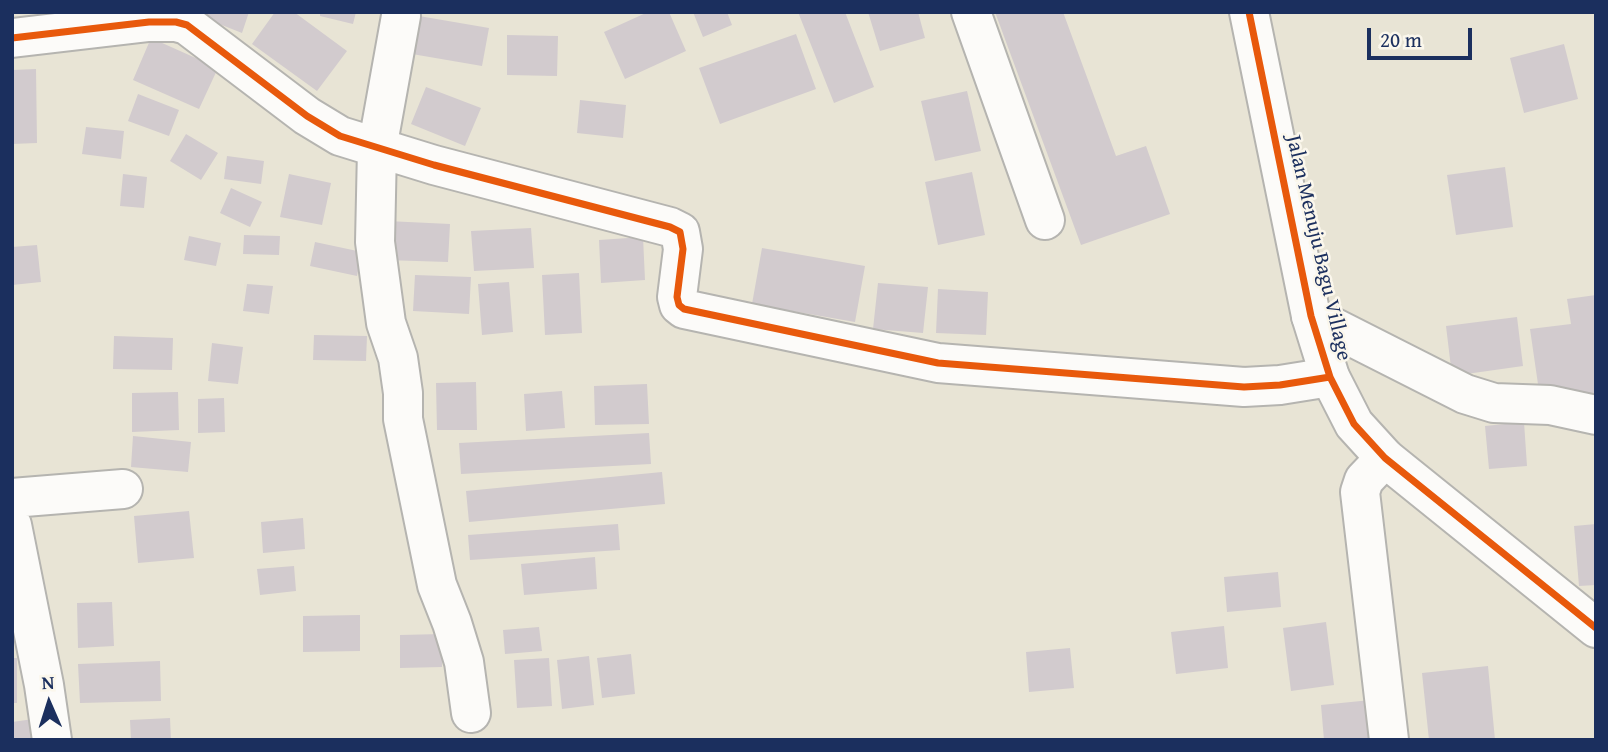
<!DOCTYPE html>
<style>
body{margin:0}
#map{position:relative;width:1608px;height:752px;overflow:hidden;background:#e8e4d5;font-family:"Gentium Book Plus",serif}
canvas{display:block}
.frame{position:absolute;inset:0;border:14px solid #1b2f5e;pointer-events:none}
.north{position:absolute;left:14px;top:668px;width:70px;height:70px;-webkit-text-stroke:5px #fbf7ec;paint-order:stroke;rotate:357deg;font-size:19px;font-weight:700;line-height:28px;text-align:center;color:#1b2f5e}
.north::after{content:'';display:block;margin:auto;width:24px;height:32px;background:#1b2f5e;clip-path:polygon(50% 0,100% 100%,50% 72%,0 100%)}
.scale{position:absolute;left:1367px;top:28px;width:105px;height:32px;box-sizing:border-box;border:4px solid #1b2f5e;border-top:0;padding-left:9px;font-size:21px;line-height:24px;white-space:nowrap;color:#1b2f5e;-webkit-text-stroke:5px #fbf7ec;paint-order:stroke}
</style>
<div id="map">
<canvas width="1608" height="752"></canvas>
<div class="frame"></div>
<div class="north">N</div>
<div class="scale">20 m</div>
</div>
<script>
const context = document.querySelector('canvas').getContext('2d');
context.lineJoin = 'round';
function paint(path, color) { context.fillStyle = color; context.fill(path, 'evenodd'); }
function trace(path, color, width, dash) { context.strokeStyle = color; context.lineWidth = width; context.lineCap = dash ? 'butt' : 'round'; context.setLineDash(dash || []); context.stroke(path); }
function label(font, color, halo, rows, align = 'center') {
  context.font = font + ' "Gentium Book Plus",serif'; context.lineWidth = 5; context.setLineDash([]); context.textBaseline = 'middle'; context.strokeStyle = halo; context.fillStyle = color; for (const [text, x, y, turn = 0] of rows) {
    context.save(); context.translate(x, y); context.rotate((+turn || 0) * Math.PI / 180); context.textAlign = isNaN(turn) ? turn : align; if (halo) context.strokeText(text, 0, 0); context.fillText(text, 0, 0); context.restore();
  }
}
paint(new Path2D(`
 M189,12H249L242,33Z
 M275,12H294L347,51L317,91L252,44Z
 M320,12H356L353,24L320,16Z
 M648,12H669L686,51L625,79L604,32Z
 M693,12H727L732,25L703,37Z
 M798,12H845L874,87L834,103Z
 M868,12H918L925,38L880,51Z
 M995,12H1063L1116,156L1146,146L1170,214L1081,245Z
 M419,16L489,28L482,66L412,54Z
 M796,34L816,89L720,124L699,68Z
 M507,35L558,36L557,76L507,75Z
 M151,38L218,68L199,109L133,80Z
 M1564,44L1578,99L1524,113L1510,58Z
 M36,69L37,143L12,144V70Z
 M426,87L481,108L465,146L411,124Z
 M967,91L981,151L935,161L921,101Z
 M138,94L179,110L169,136L128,121Z
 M580,100L626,105L623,138L577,133Z
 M86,127L124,131L121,159L82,154Z
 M186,134L218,153L201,180L170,161Z
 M227,156L264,161L261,184L224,179Z
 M1505,167L1513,227L1456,235L1447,175Z
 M972,172L985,235L938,245L925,182Z
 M123,174L147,177L144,208L120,206Z
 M289,174L331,183L322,225L280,217Z
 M231,188L262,202L250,227L220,213Z
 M387,221L450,224L448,262L385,260Z
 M531,228L534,268L474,271L471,231Z
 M244,235L280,236L279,255L243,254Z
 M189,236L221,243L216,266L184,260Z
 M643,237L645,280L601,283L599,240Z
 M315,242L362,252L357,276L310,266Z
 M37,245L41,282L12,285V247Z
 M762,248L865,266L855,322L752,304Z
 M579,273L582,333L545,335L542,275Z
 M415,275L471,277L469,314L413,311Z
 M509,282L513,332L482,335L478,284Z
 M878,283L928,287L923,333L873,329Z
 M247,284L273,286L269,314L243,311Z
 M938,289L988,292L986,335L936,333Z
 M1596,295V396L1540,398L1530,329L1571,324L1567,299Z
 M1517,317L1523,366L1452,376L1446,326Z
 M314,335L367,336L366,361L313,360Z
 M114,336L173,338L172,370L113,369Z
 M212,343L243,347L238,384L208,381Z
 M476,382L477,430H437L436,383Z
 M647,384L649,424L595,425L594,386Z
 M562,391L565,428L526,431L524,394Z
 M178,392L179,430L132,432V393Z
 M224,398L225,432L198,433V399Z
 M1524,422L1527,466L1489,469L1485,426Z
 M649,433L651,464L461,474L459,443Z
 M133,436L191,442L188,472L131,467Z
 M662,472L665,504L469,522L466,491Z
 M189,511L194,558L138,563L134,516Z
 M303,518L305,549L263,553L261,522Z
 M618,524L620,550L470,560L468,535Z
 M1596,524V585L1579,586L1574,526Z
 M595,557L597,589L524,595L521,564Z
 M294,566L296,591L260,595L257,569Z
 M1278,572L1281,607L1227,612L1224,577Z
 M112,602L114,646L78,648L77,603Z
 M360,615V651L303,652V616Z
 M1326,622L1334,685L1291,691L1283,628Z
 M1224,626L1228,668L1176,674L1171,632Z
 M539,627L542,651L505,654L503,630Z
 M442,634V667L400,668V635Z
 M1070,648L1074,688L1029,692L1026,652Z
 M631,654L635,694L602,698L597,658Z
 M589,656L594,705L562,709L557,660Z
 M12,658H17V703H12Z
 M549,658L552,706L517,708L514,660Z
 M160,661L161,701L80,703L78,664Z
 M1488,666L1495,740H1429L1422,673Z
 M1381,699L1385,740H1324L1321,705Z
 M48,717L51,740H12V722Z
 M170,718L171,740H131L130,720Z`), '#d2cbce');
const minor = new Path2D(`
 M971,12L1045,220
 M401,16L377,149L375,242L386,323L398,358L403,393V419L437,585L452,623L464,662L471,713
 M12,38L149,22H176L187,25L307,116L340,136L434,165L670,227L680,232L683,249L677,297L679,305L684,309L938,363L1244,387L1280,385L1330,377
 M1311,316L1465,394L1494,403L1550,405L1596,415
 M1385,458L1364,480L1360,492L1389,740
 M12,498L123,489
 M12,525L44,685L52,740`);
const tertiary = new Path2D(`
 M1249,12L1311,316L1330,377L1354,424L1385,458L1596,628`);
trace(minor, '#b5b4b0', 42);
trace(tertiary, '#b5b4b0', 42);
trace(minor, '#fcfbf9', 38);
trace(tertiary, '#fcfbf9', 38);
trace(new Path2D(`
 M1249,12L1311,316L1330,377L1354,424L1385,458L1596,628
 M12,38L149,22H176L187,25L307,116L340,136L434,165L670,227L680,232L683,249L677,297L679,305L684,309L938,363L1244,387L1280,385L1330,377`), '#e8590c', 7);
label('21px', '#1b2f5e', '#fbf7ec', [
 ["Jalan Menuju Bagu Village",1318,248,77]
]);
</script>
